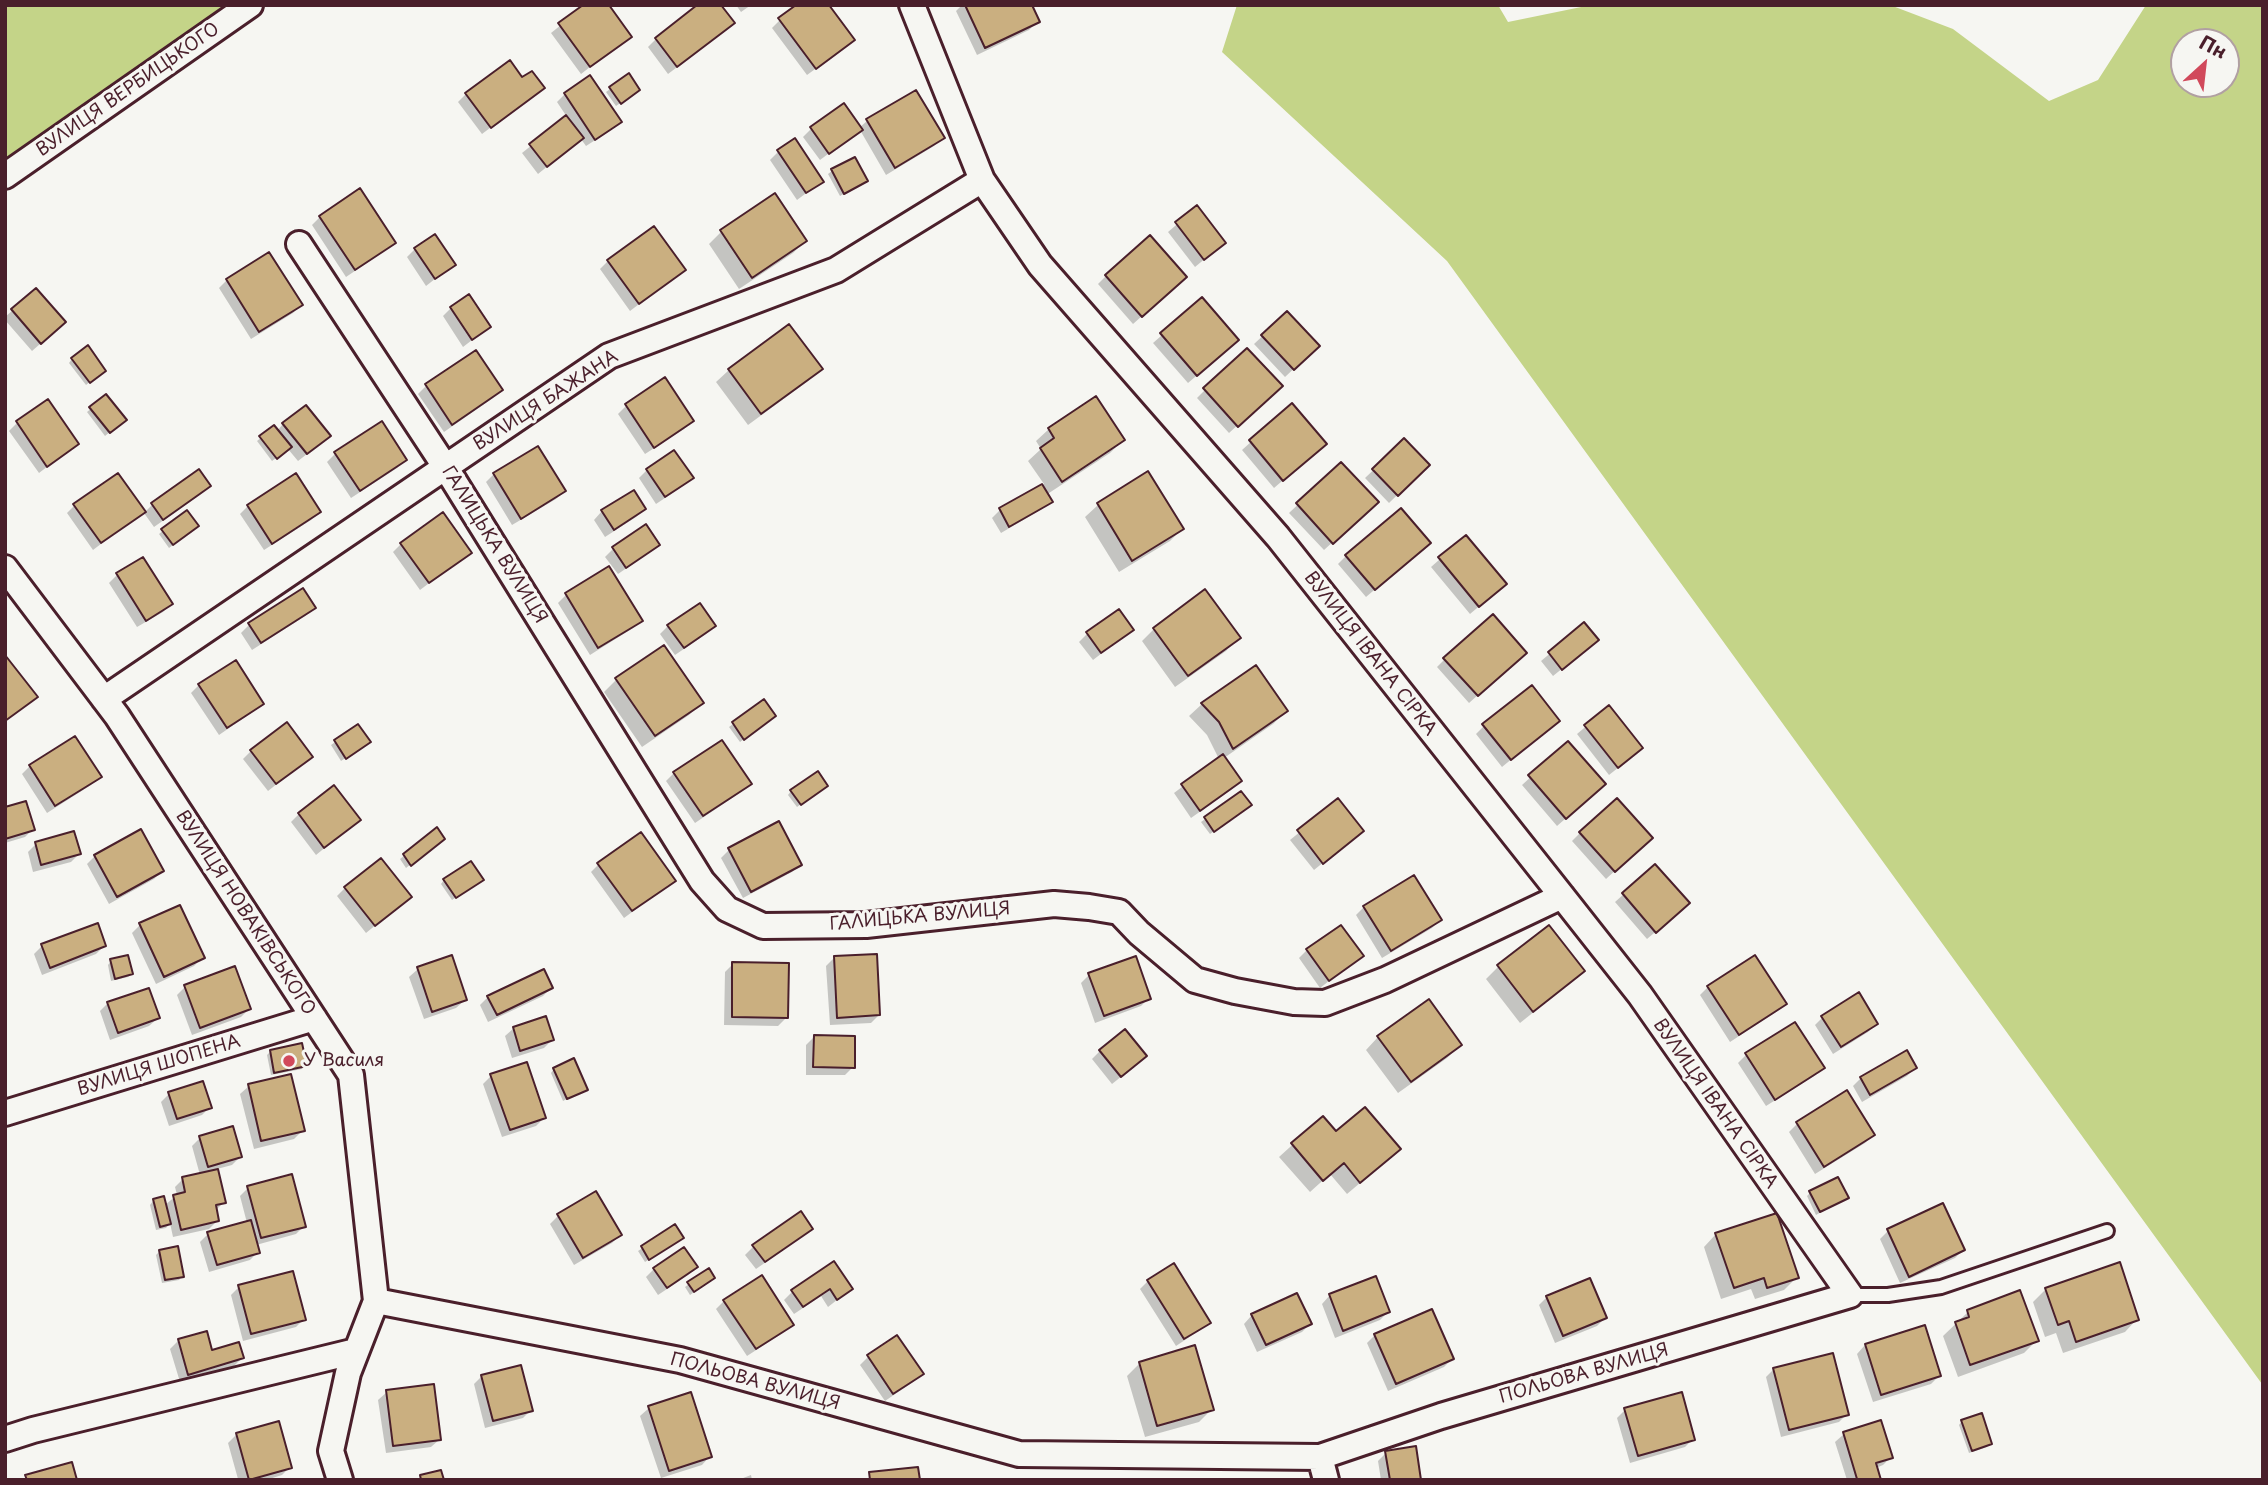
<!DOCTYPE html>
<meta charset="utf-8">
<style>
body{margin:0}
#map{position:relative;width:2268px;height:1485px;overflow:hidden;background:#f6f6f2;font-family:"Playpen Sans",sans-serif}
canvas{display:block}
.frame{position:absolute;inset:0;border:7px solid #4a1f2b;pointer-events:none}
.north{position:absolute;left:2170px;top:28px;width:70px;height:70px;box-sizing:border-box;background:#f6f6f2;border:2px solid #b1a0a2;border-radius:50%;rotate:27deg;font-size:19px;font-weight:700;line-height:28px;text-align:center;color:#4a1f2b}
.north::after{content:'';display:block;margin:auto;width:24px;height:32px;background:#d1495b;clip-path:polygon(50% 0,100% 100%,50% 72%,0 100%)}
</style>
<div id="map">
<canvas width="2268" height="1485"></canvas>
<div class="frame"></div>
<div class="north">Пн</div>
</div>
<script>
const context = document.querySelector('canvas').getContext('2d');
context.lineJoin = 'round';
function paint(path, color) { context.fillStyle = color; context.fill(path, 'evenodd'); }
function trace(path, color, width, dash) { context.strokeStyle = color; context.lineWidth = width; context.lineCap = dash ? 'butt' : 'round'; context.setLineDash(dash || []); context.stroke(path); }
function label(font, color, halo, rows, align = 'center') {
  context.font = font + ' "Playpen Sans",sans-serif'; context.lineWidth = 6; context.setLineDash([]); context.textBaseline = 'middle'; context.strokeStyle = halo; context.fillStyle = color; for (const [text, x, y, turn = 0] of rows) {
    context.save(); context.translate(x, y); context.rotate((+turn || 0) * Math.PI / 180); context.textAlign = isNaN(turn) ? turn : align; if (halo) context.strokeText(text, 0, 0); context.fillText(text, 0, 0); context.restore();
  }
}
paint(new Path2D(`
 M5,5H250L5,176Z
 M1237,5H1498L1508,22L1591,5H1890L1953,29L2049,101L2098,80L2146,5H2263V1390L2262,1384L1447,261L1222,52ZM2184,42H2226V84H2184Z`), '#c4d488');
paint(new Path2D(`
 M586,5L630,36L581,74L551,33Z
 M736,5H751L741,12Z
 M962,5H1030L1037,22L1029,30L977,55L956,11Z
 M780,20L844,48L807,75L772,28Z
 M725,31L668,74L648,47L656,39Z
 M628,76L635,93L616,106L606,92Z
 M543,88L482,134L458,102L466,94Z
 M915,92L942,138L934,146L886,175L860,130L820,160L803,137L811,129L859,128L867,121Z
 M565,94L619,122L611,130L586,146L581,139L538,174L522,153L567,117L557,102Z
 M778,152L821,182L797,200L770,160Z
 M832,171L862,184L840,196L828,174Z
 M774,195L805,241L793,253L739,289L709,244L721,232Z
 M1196,208L1224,243L1195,267L1168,232Z
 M320,217L394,242L386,250L346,277L312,225Z
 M415,249L454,264L426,286L407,257Z
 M608,261L684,270L630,311L600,269Z
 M1106,276L1177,285L1133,324L1098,284Z
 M227,280L301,305L293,313L251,339L219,288Z
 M36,290L56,330L32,351L5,320V317Z
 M1202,300L1229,348L1188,383L1153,343Z
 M451,308L489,327L463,347L443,316Z
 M1287,313L1318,346L1285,377L1254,344Z
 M475,352L501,390L493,398L444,432L418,394L426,386Z
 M72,359L100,374L86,385L69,363Z
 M820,369L808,381L748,425L716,382L729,370Z
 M664,380L692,421L684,429L645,454L618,414L626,406Z
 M1205,390L1272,394L1229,433L1197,398Z
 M106,396L121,423L105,436L87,412Z
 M48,401L77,444L39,473L9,431L17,423Z
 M1292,405L1317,451L1274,488L1242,450Z
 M283,424L320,444L298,461L288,449L272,461L257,441L274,427L277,431Z
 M1049,429L1123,440L1110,453L1046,495L1050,501L1042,509L1001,533L992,518L1000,510L1044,484L1028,461L1041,449L1036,441Z
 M1404,441L1428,465L1389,503L1365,478Z
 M335,454L405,460L397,468L351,498L327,462Z
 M1341,464L1368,510L1324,550L1289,513Z
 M647,470L691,478L683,486L656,504L639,478Z
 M494,474L564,491L556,499L512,525L486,482Z
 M1148,474L1182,529L1170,541L1119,572L1085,517L1098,505Z
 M209,486L201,494L154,527L144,513L152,505Z
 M75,505L143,512L93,550L67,513Z
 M248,506L319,512L311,520L264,550L240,514Z
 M644,509L636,517L605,537L594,520L602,511Z
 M186,512L194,530L169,548L159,534Z
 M1465,537L1496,592L1470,614L1431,567Z
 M401,544L469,553L420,590L393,552Z
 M658,544L650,552L618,574L605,557L613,549Z
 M1420,551L1366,597L1338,564L1346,556Z
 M608,568L641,620L633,628L590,655L558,603L566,595Z
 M117,575L171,604L163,612L137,627L109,583Z
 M314,608L305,616L252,650L241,633L249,625Z
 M1584,625L1589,647L1553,676L1541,661Z
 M668,626H714L706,634L675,655L660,634Z
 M1154,629L1238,638L1226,651L1175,687L1142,641Z
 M1132,630L1093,660L1079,642L1087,634Z
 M663,648L701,703L689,715L642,747L604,692L616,680Z
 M1445,659L1517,660L1469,703L1437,667Z
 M1255,667L1286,711L1273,724L1224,758L1240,781L1232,789L1191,818L1174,793L1219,759L1207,735L1189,716L1202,704Z
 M199,685L262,703L254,711L219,735L191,693Z
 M763,702L771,720L740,742L729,727Z
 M1609,707L1633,756L1609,775L1577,734Z
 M1558,721L1502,767L1476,734L1484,726Z
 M358,726L365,745L341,761L331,745Z
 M1568,743L1596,792L1557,826L1522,785Z
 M251,751L311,757L268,791L243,759Z
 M30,766L99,777L91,785L47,813L22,774Z
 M674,773L749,784L741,792L695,823L666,781Z
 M822,789L797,807L788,795L791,791Z
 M1241,793L1246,809L1210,834L1201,822Z
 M1338,801L1362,831L1314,870L1290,840Z
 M5,809L33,829L25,837L5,843Z
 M299,814L359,820L316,855L291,822Z
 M437,830L439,842L406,868L400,859Z
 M1580,833L1642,846L1606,879L1572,841Z
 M36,844L79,854L71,862L33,872L28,852Z
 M729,850L800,864L792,872L743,898L721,858Z
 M95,856L162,871L154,879L109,904L87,864Z
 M599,864L674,881L624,918L591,872Z
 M1655,866L1680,911L1647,939L1615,902Z
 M444,880L478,883L452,900L441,884Z
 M345,888L410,897L366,933L337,896Z
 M1364,907L1440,920L1432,928L1382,958L1356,915Z
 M140,925L202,958L194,966L156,984L132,933Z
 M1548,927L1583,971L1570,983L1520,1023L1486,979L1498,967Z
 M42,946H104L96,954L42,975L34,954Z
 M1307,950L1361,956L1320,988L1299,958Z
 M450,957L465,1000L456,1008L424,1019L409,977L418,969Z
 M834,958L879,1015L871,1023L830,1025L826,966Z
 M1754,958L1785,1004L1776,1012L1730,1042L1700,995L1708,987Z
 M111,961L131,974L128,977L111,981L108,965Z
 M733,964L787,1017L778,1026L724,1025L725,972Z
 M1089,975L1149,998L1141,1006L1095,1023L1081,983Z
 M185,987L249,1009L241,1017L192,1035L177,995Z
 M551,988L543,996L488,1022L480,1005L488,997Z
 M108,1003L158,1018L149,1026L110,1040L100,1011Z
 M1823,1017L1876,1024L1868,1032L1833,1054L1815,1025Z
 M514,1028L552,1040L544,1048L512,1058L505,1036Z
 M814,1037L853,1067L845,1075H806V1045Z
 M1378,1037L1460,1045L1447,1058L1398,1093L1366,1050Z
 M1100,1051L1137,1064L1112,1084L1092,1059Z
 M270,1052L305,1065L302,1069L271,1075L267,1055Z
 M1746,1055L1822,1068L1814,1076L1766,1106L1738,1063Z
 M1915,1068L1907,1076L1862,1102L1853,1086L1861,1078Z
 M554,1069L586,1089L563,1101L551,1073Z
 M491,1076L544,1118L536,1126L502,1137L483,1084Z
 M249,1086L303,1130L294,1139L254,1149L240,1094Z
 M1846,1093L1873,1135L1865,1143L1815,1174L1789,1132L1797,1124Z
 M169,1094L210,1107L202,1115L169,1126L161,1102Z
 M1322,1118L1336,1133L1386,1161L1347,1194L1330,1174L1310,1192L1279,1157Z
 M200,1138L240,1157L232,1165L217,1169L224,1202L215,1211L217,1221L209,1229L173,1237L170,1223L166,1228L156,1230L150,1205L153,1201L163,1199L165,1205L177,1195L175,1187L183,1179L200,1175L192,1146Z
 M248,1188L304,1226L296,1234L256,1245L258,1252L250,1260L209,1272L200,1242L208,1234L247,1223L240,1196Z
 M1810,1193L1847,1198L1816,1215L1807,1196Z
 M558,1216L620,1235L612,1243L574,1265L550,1224Z
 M675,1227L678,1241L645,1262L638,1251Z
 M810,1229L802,1237L756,1269L745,1255L753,1247Z
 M1888,1231L1963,1250L1955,1258L1900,1283L1880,1239Z
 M1716,1234L1797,1277L1784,1290L1755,1299L1751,1289L1721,1299L1704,1247Z
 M160,1251L182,1276L179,1280L162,1283L156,1255Z
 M834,1263L851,1289L828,1307L821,1296L794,1314L784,1300L792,1292Z
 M696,1267L688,1275L658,1295L646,1277L654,1269Z
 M710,1281L690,1295L685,1287L689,1284Z
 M1148,1281L1208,1322L1200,1330L1176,1346L1140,1289Z
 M239,1287L304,1319L296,1327L243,1341L231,1295Z
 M2046,1289L2137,1319L2125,1332L2063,1353L2056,1333L2045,1337L2033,1302Z
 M1330,1295L1388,1312L1380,1320L1335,1338L1322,1304Z
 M1547,1297L1605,1318L1597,1326L1555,1343L1539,1305Z
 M724,1301L792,1324L784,1332L747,1356L716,1309Z
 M1968,1312L2037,1340L2024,1353L1958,1377L1943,1336Z
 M1252,1315L1310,1324L1302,1332L1257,1352L1244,1324Z
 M1375,1335L1452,1359L1444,1367L1388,1391L1367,1343Z
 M897,1337L921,1374L913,1382L885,1401L860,1365L868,1357Z
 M178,1341L211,1352L242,1358L234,1366L180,1382L170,1349Z
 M1865,1345L1939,1376L1931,1384L1873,1402L1857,1354Z
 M1140,1363L1212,1409L1199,1422L1145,1437L1127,1376Z
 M1774,1369L1847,1414L1839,1422L1781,1437L1766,1377Z
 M482,1376L531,1410L523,1418L485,1428L474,1384Z
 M387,1392L440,1439L431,1447L386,1453L378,1400Z
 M649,1408L710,1456L702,1465L661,1478L640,1416Z
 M1625,1410L1693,1439L1685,1447L1630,1463L1617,1418Z
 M1962,1421L1990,1443L1987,1447L1969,1453L1959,1425Z
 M237,1434L290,1467L282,1475L266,1480H234L238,1479L228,1443Z
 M1844,1434L1891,1457L1883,1465L1876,1468L1879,1480H1847L1835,1442Z
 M1386,1453L1419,1480H1381L1378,1461Z
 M751,1475L752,1480H738Z`), '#0003');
const building = new Path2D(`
 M583,5H609L632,37L590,67L558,23Z
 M697,5H721L735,23L677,67L655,38Z
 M796,5H829L855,40L816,69L778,18Z
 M965,5H1032L1040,22L985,48Z
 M510,60L522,77L532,71L545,88L491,128L465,93Z
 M629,73L640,90L621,104L609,87Z
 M590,75L622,122L595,140L564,93Z
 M916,90L945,138L895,168L866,119Z
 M844,103L863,130L829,154L810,127Z
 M566,115L584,138L547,167L529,144Z
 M795,138L824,182L806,193L777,150Z
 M855,157L868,181L844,194L831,169Z
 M360,188L396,243L355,270L319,216Z
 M775,193L807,241L752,278L720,230Z
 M1197,205L1226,243L1204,260L1175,222Z
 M654,226L686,270L639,304L607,260Z
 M435,234L456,265L435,279L414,248Z
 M1150,235L1187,277L1142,317L1105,275Z
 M269,252L303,305L259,332L226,279Z
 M36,288L66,322L41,344L11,309Z
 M469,294L491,327L472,340L450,307Z
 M1202,297L1239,340L1197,376L1160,333Z
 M1287,311L1320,346L1294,370L1261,335Z
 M789,324L823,369L761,414L728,369Z
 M88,345L106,371L90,383L71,358Z
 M1247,348L1283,386L1238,427L1203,388Z
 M476,350L503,390L452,425L425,384Z
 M665,377L694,421L654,448L625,404Z
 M106,394L127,420L110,433L89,407Z
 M1096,396L1125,440L1062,482L1040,448L1054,438L1048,428Z
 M48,399L79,444L47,467L16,421Z
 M1292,403L1327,444L1283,481L1249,440Z
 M306,405L331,436L307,454L282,423Z
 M382,421L407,460L360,491L334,452Z
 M274,425L292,447L277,459L259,436Z
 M1404,438L1430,465L1398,496L1372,469Z
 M538,446L566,491L521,519L493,473Z
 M674,450L694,478L665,497L646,469Z
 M1341,462L1379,502L1333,544L1296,503Z
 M199,469L211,486L163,520L151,503Z
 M1148,471L1184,529L1132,561L1097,503Z
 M118,473L146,512L101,543L73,504Z
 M296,473L321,512L272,544L247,505Z
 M1042,484L1053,502L1009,527L999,508Z
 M634,490L646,509L614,530L601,510Z
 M1401,508L1431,543L1375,590L1345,555Z
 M187,510L199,526L173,545L161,529Z
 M443,512L472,553L429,583L400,543Z
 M646,524L660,545L626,568L612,547Z
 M1466,535L1507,584L1479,607L1438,557Z
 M143,557L173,604L146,621L116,573Z
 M609,566L643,621L598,648L565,593Z
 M303,588L316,608L261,643L248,623Z
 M1205,589L1241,638L1188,676L1153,628Z
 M700,603L716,626L684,648L667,625Z
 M1119,609L1134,630L1101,653L1086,632Z
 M1493,614L1527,653L1478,696L1443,658Z
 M1584,622L1599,640L1562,670L1548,652Z
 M664,645L704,703L655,736L615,678Z
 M5,655L38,697L5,721Z
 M236,660L264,704L227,728L198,684Z
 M1256,665L1288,711L1233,749L1219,722L1201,703Z
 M1532,685L1560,721L1511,760L1482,724Z
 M764,699L776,716L744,740L732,722Z
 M1609,705L1643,748L1618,768L1584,725Z
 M287,722L313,757L276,784L250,750Z
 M358,724L371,742L346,759L334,740Z
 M75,736L102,777L55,806L29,765Z
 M722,740L752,784L703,816L673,772Z
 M1568,741L1606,784L1566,819L1528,775Z
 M1223,754L1242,781L1200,811L1181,784Z
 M818,771L828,786L801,805L790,790Z
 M334,785L361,820L324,848L298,813Z
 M1241,791L1252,805L1214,832L1204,817Z
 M1338,798L1364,831L1323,864L1297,830Z
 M1617,798L1653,838L1615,872L1579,832Z
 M26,801L35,830L5,839V807Z
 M779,821L802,865L751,892L728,848Z
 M437,827L445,839L411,866L403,854Z
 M141,829L164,871L117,897L94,855Z
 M74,831L81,854L41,865L35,842Z
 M641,832L676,881L632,911L597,863Z
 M381,858L412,897L375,926L344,887Z
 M471,861L484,880L456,898L443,879Z
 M1655,864L1690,903L1656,933L1622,893Z
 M1414,875L1442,920L1391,951L1363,906Z
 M180,905L205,958L164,977L139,923Z
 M98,923L106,946L50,968L41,944Z
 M1341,925L1364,956L1329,981L1306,949Z
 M1549,925L1585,971L1533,1012L1497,965Z
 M877,954L880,1015L837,1018L834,956Z
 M128,955L133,974L115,979L110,959Z
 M452,955L467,1000L432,1012L417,967Z
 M1755,955L1787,1004L1739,1035L1707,986Z
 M1136,956L1151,999L1104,1016L1088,973Z
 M732,962L789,963L788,1018L732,1017Z
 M235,966L251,1009L200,1028L184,985Z
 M544,969L553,988L497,1015L487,996Z
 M149,988L160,1018L118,1033L107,1002Z
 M1859,992L1878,1024L1841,1047L1821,1016Z
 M1429,999L1462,1045L1411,1082L1377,1036Z
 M546,1016L554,1040L520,1051L513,1027Z
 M1795,1022L1825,1068L1775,1100L1745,1053Z
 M1125,1029L1147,1056L1121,1077L1099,1050Z
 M814,1035L855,1036V1068L813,1067Z
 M302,1043L307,1066L274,1073L270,1050Z
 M1907,1050L1917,1068L1870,1095L1860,1077Z
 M574,1058L588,1090L567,1099L553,1068Z
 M527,1062L546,1118L510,1130L490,1074Z
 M291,1074L305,1131L261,1141L248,1084Z
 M203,1081L212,1108L177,1119L168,1092Z
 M1847,1090L1875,1135L1824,1167L1796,1122Z
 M1365,1107L1401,1149L1360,1183L1344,1163L1323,1181L1291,1143L1323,1116L1336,1131Z
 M233,1126L242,1157L208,1167L199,1136Z
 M218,1169L226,1203L216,1205L219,1221L181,1230L173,1195L185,1192L182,1177Z
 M292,1174L306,1227L261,1238L247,1186Z
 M1838,1177L1849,1198L1820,1212L1809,1191Z
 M596,1191L622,1235L583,1258L557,1214Z
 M164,1196L171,1224L160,1227L153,1199Z
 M1943,1203L1965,1250L1909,1277L1887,1229Z
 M801,1211L813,1229L765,1262L752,1245Z
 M1777,1213L1799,1278L1767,1288L1764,1278L1734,1288L1715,1233Z
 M251,1220L260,1253L217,1265L207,1232Z
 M675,1224L684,1238L649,1260L641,1246Z
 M178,1246L184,1277L165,1280L159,1250Z
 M684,1247L698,1267L667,1288L653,1268Z
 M834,1261L853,1289L837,1300L830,1289L803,1307L791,1290Z
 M2120,1262L2139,1320L2076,1342L2069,1321L2058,1325L2045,1288Z
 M1174,1263L1211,1323L1184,1339L1147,1280Z
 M709,1268L715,1278L694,1292L687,1282Z
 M293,1271L306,1320L251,1334L238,1285Z
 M762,1275L794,1325L756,1349L723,1300Z
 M1376,1276L1390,1312L1343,1331L1329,1294Z
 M1590,1278L1607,1318L1563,1336L1546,1296Z
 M2020,1290L2039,1341L1970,1365L1955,1322L1969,1317L1967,1310Z
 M1297,1293L1312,1324L1266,1345L1251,1314Z
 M1432,1309L1454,1359L1396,1384L1374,1334Z
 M1925,1325L1941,1376L1881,1395L1865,1344Z
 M207,1331L212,1350L239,1342L244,1358L188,1375L178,1339Z
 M897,1335L924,1374L893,1394L867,1355Z
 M1195,1345L1214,1410L1157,1426L1139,1362Z
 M1833,1353L1849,1415L1789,1430L1773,1368Z
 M521,1365L533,1411L493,1421L481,1375Z
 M434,1384L441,1440L393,1446L386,1390Z
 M691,1392L712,1457L669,1471L648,1406Z
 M1682,1392L1695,1440L1638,1456L1624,1408Z
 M1982,1413L1992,1444L1972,1451L1961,1420Z
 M1881,1420L1893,1458L1876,1463L1881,1480H1853L1857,1479L1843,1432Z
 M279,1421L292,1468L249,1480L236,1433Z
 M1416,1446L1421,1480H1390L1385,1451Z
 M72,1462L77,1480H27L25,1475Z
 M918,1467L920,1480H870L869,1472Z
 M441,1470L444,1480H421L420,1475Z`);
paint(building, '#caaf80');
trace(building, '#4a1f2b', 2);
const lane = new Path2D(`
 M1850,1295H1888L1941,1287L2107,1231`);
const street = new Path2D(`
 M5,176L250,5
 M299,244L446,468L702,881L727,909L763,926L866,925L1054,904L1089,907L1119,912L1139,933L1195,980L1235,991L1294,1002L1325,1003L1385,980L1562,896
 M5,568L117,716L351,1075L376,1301L348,1373L331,1451L340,1480
 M104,699L609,356L836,270L982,180
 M5,1113L314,1018
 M376,1301L680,1360L1019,1454L1320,1457L1441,1416L1850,1295L1640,995L1562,896L1278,537L1040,265L982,180L912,5
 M5,1439L33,1430L356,1351
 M1320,1457L1326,1480`);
trace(lane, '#4a1f2b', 18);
trace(street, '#4a1f2b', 30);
trace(lane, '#f6f6f2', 12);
trace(street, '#f6f6f2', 24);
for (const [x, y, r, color] of [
 [289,1061,7,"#d1495b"]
]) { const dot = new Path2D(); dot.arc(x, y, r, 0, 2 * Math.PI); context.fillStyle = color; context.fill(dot); trace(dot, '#f6f6f2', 2.5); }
label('18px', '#4a1f2b', '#f6f6f2', [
 ["ВУЛИЦЯ ВЕРБИЦЬКОГО",128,90,-35],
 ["ВУЛИЦЯ БАЖАНА",546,401,-33],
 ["ГАЛИЦЬКА ВУЛИЦЯ",494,545,58],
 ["ВУЛИЦЯ ІВАНА СІРКА",1370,654,52],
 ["ВУЛИЦЯ НОВАКІВСЬКОГО",245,913,57],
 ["ГАЛИЦЬКА ВУЛИЦЯ",920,917,-5],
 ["ВУЛИЦЯ ШОПЕНА",159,1066,-17],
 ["ВУЛИЦЯ ІВАНА СІРКА",1715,1104,55],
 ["ПОЛЬОВА ВУЛИЦЯ",1584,1374,-16],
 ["ПОЛЬОВА ВУЛИЦЯ",755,1382,15]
]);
label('18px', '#4a1f2b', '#f6f6f2', [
 ["У Василя",303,1061]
], 'left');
</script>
